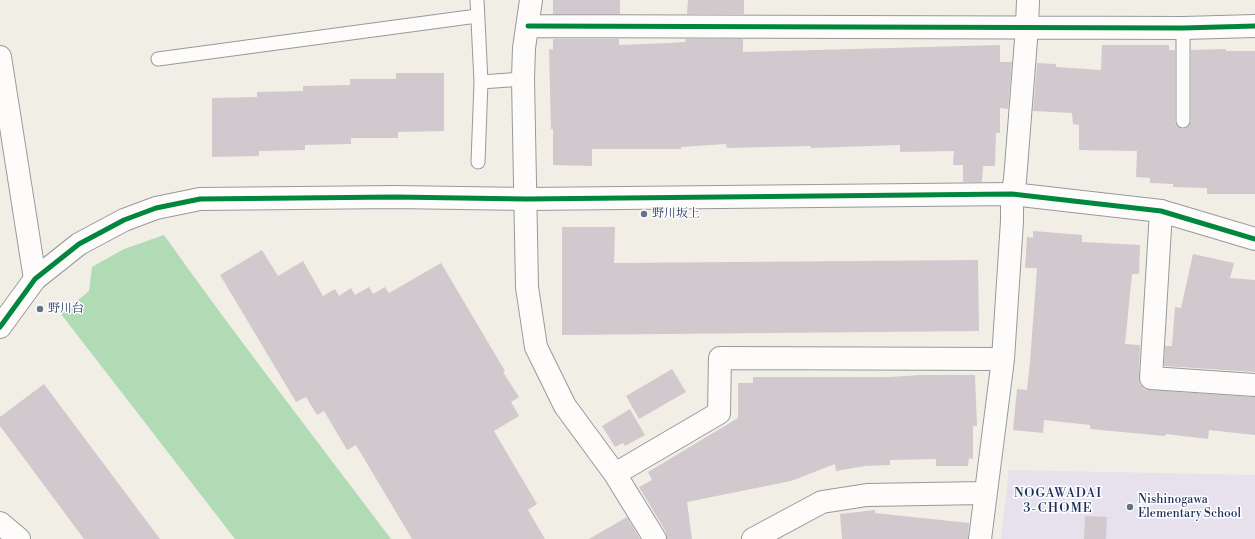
<!DOCTYPE html>
<meta charset="utf-8">
<style>
body{margin:0}
canvas{display:block;background:#f0eee5}
</style>
<canvas width="1255" height="539"></canvas>
<script>
const context = document.querySelector('canvas').getContext('2d');
context.lineJoin = 'round';
function paint(path, color) { context.fillStyle = color; context.fill(path, 'evenodd'); }
function trace(path, color, width, dash) { context.strokeStyle = color; context.lineWidth = width; context.lineCap = dash ? 'butt' : 'round'; context.setLineDash(dash || []); context.stroke(path); }
function label(font, color, halo, rows, align = 'center') {
  context.font = font + ' "Libre Bodoni","Noto Serif JP",serif'; context.lineWidth = 3; context.setLineDash([]); context.textBaseline = 'middle'; context.strokeStyle = halo; context.fillStyle = color; for (const [text, x, y, turn = 0] of rows) {
    context.save(); context.translate(x, y); context.rotate((+turn || 0) * Math.PI / 180); context.textAlign = isNaN(turn) ? turn : align; if (halo) context.strokeText(text, 0, 0); context.fillText(text, 0, 0); context.restore();
  }
}
paint(new Path2D(`
 M1009,470L1255,475V539H1001Z`), '#e7e0ed');
paint(new Path2D(`
 M164,235C237,338 315,438 391,539H235L61,314L89,291L92,267L124,249Z`), '#b0dbb5');
paint(new Path2D(`
 M553,0H620V14H553Z
 M688,0H744V14H687Z
 M553,39H619V45L669,43L685,42L686,39H743V52L1000,45V62H1012L1008,109L1000,108V133H996L995,166H983L982,182H963V165H953L954,151L900,152V145L811,148V146L727,148L726,144L681,147V149H592V166L553,165V129H551L549,49L553,50Z
 M1102,45H1169V50H1175V121L1176,125L1183,129L1187,128L1191,121V50L1226,49V51H1255V194H1207V188L1173,187V184L1150,183V178L1136,177L1137,151L1079,150V125L1073,124L1072,113L1033,111L1037,63L1056,64V67L1101,70Z
 M396,73H444V131L398,132V138H351V144L305,145V150L259,151V156L212,157V98L257,97V92L303,91V86L350,85V79H396Z
 M562,227H615L614,263L978,260L979,331L562,335Z
 M1033,231L1082,235V242L1140,245L1139,274H1132L1125,344L1140,345L1139,377L1140,384L1144,389L1150,390L1255,397V435L1209,430L1208,439L1166,434L1165,436L1090,429V425L1044,420L1043,433L1013,430L1017,389L1027,390L1030,362L1037,268H1025L1027,237L1033,238Z
 M262,250L278,276L303,261L323,296L335,289L339,296L351,288L355,295L369,287L373,294L385,287L389,293L441,263L505,371L503,372L519,397L511,402L519,416L494,431L537,504L528,510L545,539H412L356,445L347,450L324,411L317,415L306,397L296,402L220,275Z
 M1193,254L1234,263L1230,278L1255,280V372L1164,366L1165,346H1172L1175,307L1181,308Z
 M672,369L686,392L639,419L626,396Z
 M921,375H975L977,426H973V459L969,458L968,466H936V459L890,460V465L865,466L836,471L835,464L791,481L687,502L692,539H667L666,532L639,487L652,480L648,472L738,418V383H753V377H890Z
 M44,384L160,539H84L0,426V417Z
 M630,409L645,435L625,446L623,443L615,447L602,426Z
 M875,510V513L969,523L968,539H842L840,514Z
 M1085,516L1107,517L1106,539H1084Z
 M627,517L640,539H589Z`), '#d2c9ce');
const lane = new Path2D(`
 M477,0L481,82L478,162
 M158,59L477,16
 M481,82L523,79
 M1183,121V28`);
const street = new Path2D(`
 M531,0L524,48L523,79L527,287L536,347L565,406L615,474L655,539
 M528,26L1183,28L1255,26
 M0,57L35,279
 M1161,211L1151,378L1255,385
 M615,474L719,413L720,358L1003,359
 M753,539L822,502L867,495L984,493
 M980,539L1003,359L1012,221V194L1015,180L1027,27L1028,0`);
const secondary = new Path2D(`
 M0,327L35,279L79,244L124,220L156,208L200,199L395,197L526,199L1012,194L1161,211L1255,239
 M0,523L19,539`);
trace(lane, '#97999c', 15);
trace(street, '#97999c', 24);
trace(secondary, '#97999c', 24);
trace(lane, '#fdfcfb', 13);
trace(street, '#fdfcfb', 22);
trace(secondary, '#fdfcfb', 22);
trace(new Path2D(`
 M528,26L1183,28L1255,26
 M0,327L35,279L79,244L124,220L156,208L200,199L395,197L526,199L1012,194L1161,211L1255,239`), '#00873e', 5);
for (const [x, y, r, color] of [
 [644,214,4,"#66728d"],
 [40,309,4,"#66728d"],
 [1130,507,4,"#66728d"]
]) { const dot = new Path2D(); dot.arc(x, y, r, 0, 2 * Math.PI); context.fillStyle = color; context.fill(dot); trace(dot, '#fff', 1.5); }
label('12px', '#1b2f5e', '#fff', [
 ["野川坂上",652,214],
 ["野川台",48,309],
 ["Nishinogawa",1138,500],
 ["Elementary School",1138,514]
], 'left');
context.letterSpacing = '1px';
label('13px', '#1b2f5e', '#fff', [
 ["NOGAWADAI",1058,494],
 ["3-CHOME",1058,509]
]);
context.letterSpacing = '0px';
</script>
